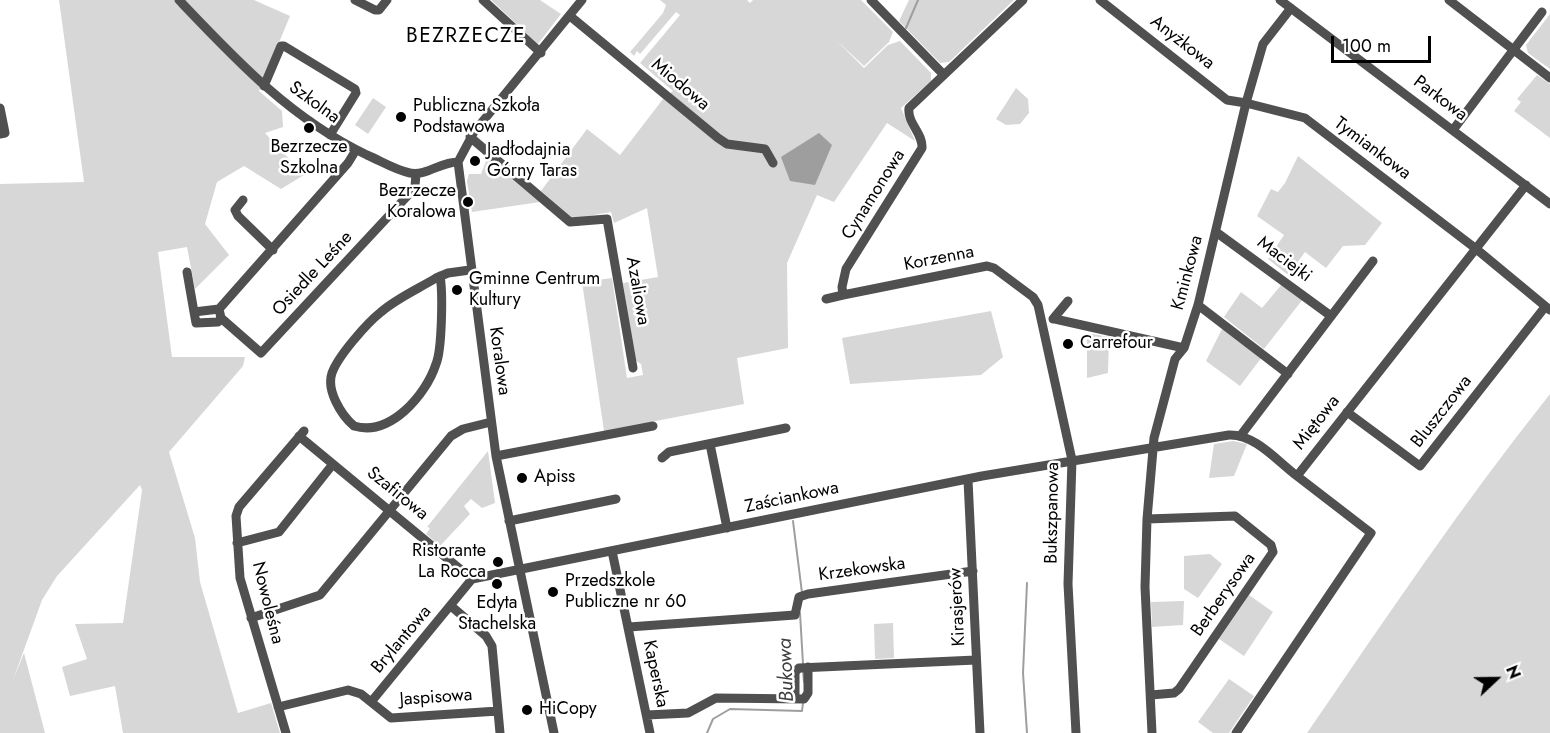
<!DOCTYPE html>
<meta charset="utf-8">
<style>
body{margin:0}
#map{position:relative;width:1550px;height:733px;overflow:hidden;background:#fff;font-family:Jost,sans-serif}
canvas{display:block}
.north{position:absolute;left:1466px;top:649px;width:60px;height:60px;-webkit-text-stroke:4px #fff;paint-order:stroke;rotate:68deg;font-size:16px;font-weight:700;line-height:24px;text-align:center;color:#000}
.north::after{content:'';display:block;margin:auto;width:21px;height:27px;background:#000;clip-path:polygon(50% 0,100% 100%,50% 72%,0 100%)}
.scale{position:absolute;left:1331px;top:36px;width:100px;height:27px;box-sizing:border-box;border:3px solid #000;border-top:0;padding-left:8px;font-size:18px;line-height:21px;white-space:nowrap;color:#000;-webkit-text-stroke:4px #fff;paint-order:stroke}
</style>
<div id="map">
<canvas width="1550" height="733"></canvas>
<div class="north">N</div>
<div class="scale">100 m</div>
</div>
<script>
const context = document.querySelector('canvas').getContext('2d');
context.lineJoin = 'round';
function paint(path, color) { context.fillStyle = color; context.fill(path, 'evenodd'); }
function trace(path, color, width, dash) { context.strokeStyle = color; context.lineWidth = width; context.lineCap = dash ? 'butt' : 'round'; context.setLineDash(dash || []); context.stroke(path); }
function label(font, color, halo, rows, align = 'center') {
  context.font = font + ' Jost,sans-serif'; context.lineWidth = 5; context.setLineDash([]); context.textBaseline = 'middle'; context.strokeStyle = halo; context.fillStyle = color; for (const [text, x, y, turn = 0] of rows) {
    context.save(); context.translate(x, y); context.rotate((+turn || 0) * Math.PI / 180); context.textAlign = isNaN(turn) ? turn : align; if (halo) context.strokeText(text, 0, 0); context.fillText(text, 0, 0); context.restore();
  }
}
paint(new Path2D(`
 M59,0H254L290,16L259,91L282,111L283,127L265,133L304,175L281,189L244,166L217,182L205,224L229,255L195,289L187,247L158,252L172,357H245L243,366L169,452L195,538L200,582L238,713L271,703L280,733H123L115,686L70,696L62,667L87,659L75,624L123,623L142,490L140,485L57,576L42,600L13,680L24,653L45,733H0V184L84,182Z
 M491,0H540L561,14L538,44Z
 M660,0H747L750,3L753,0H861L893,32L889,42L864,66L836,40L864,68L888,45L900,41L931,73V81L901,108L915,141L887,123L834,202L817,195L787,263L788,348L737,358L744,404L604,431L582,282L612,278L627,378L643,375L641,364L635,360L623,283L658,277L647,208L614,223L611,212L572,219L541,191L587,129L620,155L663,99L673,91L640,63L680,15L676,12L640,54L637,51L634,56L630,52L663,13L666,5Z
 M909,0H1014L949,62L940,63L899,21Z
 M1550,14V69L1528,53L1526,45Z
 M1537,75L1550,84V138L1514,111L1521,102L1517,99Z
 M1016,88L1028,99L1029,113L1020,124L1006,125L996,119Z
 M373,98L386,107L368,134L355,125Z
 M488,156L540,202L472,212L467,181L469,174H481Z
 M1298,156L1382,223L1365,245L1343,246L1326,268L1305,252L1288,275L1268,259L1284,235L1257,216L1271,189L1278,192L1285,183Z
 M1282,284L1303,299L1264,349L1224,317L1241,292L1262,308Z
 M991,311L1003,357L981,375L850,384L842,338Z
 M1224,325L1262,357L1240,386L1206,361Z
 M1087,333L1109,337L1108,373L1087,378Z
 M1550,394V733H1307C1386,618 1463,503 1550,394Z
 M1233,441L1247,444L1234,476L1209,478L1214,444Z
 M488,451L495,503L482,508L471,499L464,506L470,514L440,546L426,534L430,528L427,527Z
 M1210,554L1222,564L1198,598L1184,589V556Z
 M1249,595L1273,612L1244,656L1219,639Z
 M1184,601L1183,625L1152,627L1151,602Z
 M893,623L894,658L875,659L874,624Z
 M1229,679L1254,696L1229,733H1213L1198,722Z`), '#d7d7d7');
paint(new Path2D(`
 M819,133L832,145L815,185L790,181L781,157Z`), '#9e9e9e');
trace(new Path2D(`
 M906,28L918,0
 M793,521L802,593
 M1027,583L1023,673L1027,733
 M800,613L803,664
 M803,670L804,682
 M707,733L713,719L730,709L802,711L803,703`), '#9e9e9e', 2);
trace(new Path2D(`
 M179,0C236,60 291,119 367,155C381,161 395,170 410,173C427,176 440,162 458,162
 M355,0L375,10H379L387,0
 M483,0L541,53
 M871,0L944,75
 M1023,0L909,108C907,123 923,133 922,148L846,269L842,287L843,295L987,266L994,268L1033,297L1038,305L1072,460L1068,584L1076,733
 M1100,0L1227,100L1246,103L1198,305L1184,348L1175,359L1154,438L1147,519L1145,587L1152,733
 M1280,0L1550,204
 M1449,0L1550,78
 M1291,8L1263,44L1246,103L1305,118L1475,248L1550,310
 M570,16L718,138L727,144L765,149L773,163
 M264,86L281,46H284L355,89L356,93L330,135
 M0,108L5,133L0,134
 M1453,130L1542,12
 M470,137L570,222L607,219L633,368
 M243,200L235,210L238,216L273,250
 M1216,232L1331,316
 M187,272L194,312
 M440,276C443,292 442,350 436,364C426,395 390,437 354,426C341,415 326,390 332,373C338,356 367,323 381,312C397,298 418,289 436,278L448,273L470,270
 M826,299L843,295
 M1198,305L1288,374
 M219,309L221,318L218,322L196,323L194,312L219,309L348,163L356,150
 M221,318L261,353L411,192L415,186L416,174
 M1053,319L1068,301
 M1055,319L1184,348
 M1347,412L1420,466L1545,307
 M1241,435L1373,261
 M299,436L472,579
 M710,444L727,528
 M496,456L653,426
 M662,458L669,452L786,428
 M968,480L980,733
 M1147,519L1235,516L1271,545L1273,552L1179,689L1174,693L1151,695
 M509,521L616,499
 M237,543L279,532L333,464
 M612,551L650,733
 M451,606L486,636L492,646L500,733
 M251,618L320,595L451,436L463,429L491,422
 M629,627L795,615L799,597L808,594L973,571
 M795,699V672L799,668L976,660
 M371,702L472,579L982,476L1229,435C1255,434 1277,461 1297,476
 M278,707L348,690L361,694L391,718L498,711
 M647,715L688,713L716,698L804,699L808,693V667
 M286,733L240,578L236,516L239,507L304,431
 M554,733L496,456L458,162L474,132L582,0
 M1236,733L1371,533L1297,476L1526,185`), '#505050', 9);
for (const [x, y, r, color] of [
 [401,117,6,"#000"],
 [309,128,6,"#000"],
 [475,161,6,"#000"],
 [468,202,6,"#000"],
 [457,290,6,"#000"],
 [1068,344,6,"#000"],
 [522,478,6,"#000"],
 [498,562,6,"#000"],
 [497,584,6,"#000"],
 [553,592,6,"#000"],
 [527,710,6,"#000"]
]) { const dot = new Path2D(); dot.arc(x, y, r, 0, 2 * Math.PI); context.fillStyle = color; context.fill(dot); trace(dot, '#fff', 2); }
label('18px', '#000', '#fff', [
 ["Anyżkowa",1182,43,38],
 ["Miodowa",680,85,40],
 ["Parkowa",1440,99,37],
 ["Szkolna",314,103,36],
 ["Tymiankowa",1372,149,37],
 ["Cynamonowa",874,195,-58],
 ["Korzenna",939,259,-11],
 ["Maciejki",1284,260,37],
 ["Kminkowa",1188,273,-75],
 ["Osiedle Leśne",313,274,-47],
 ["Azaliowa",637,291,80],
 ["Koralowa",499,361,82],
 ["Bluszczowa",1442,412,-52],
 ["Miętowa",1317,423,-52],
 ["Szafirowa",397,494,39],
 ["Zaściankowa",792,498,-12],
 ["Bukszpanowa",1053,513,-89],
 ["Krzekowska",862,570,-8],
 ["Berberysowa",1224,595,-55],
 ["Nowoleśna",267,603,76],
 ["Kirasjerów",958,607,-93],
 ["Brylantowa",402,640,-50],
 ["Kaperska",655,674,78],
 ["Jaspisowa",436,698,-4]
]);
label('18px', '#000', '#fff', [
 ["Publiczna Szkoła",413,107],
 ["Podstawowa",413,128],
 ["Bezrzecze",309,148,"center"],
 ["Szkolna",309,169,"center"],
 ["Jadłodajnia",487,151],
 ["Górny Taras",487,172],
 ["Bezrzecze",456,192,"right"],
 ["Koralowa",456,213,"right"],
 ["Gminne Centrum",469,280],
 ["Kultury",469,301],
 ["Carrefour",1080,344],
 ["Apiss",534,478],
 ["Ristorante",486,552,"right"],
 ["La Rocca",486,573,"right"],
 ["Przedszkole",565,582],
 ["Publiczne nr 60",565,603],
 ["Edyta",497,604,"center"],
 ["Stachelska",497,625,"center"],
 ["HiCopy",539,710]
], 'left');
label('italic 20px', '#3f3f3f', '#fff', [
 ["Bukowa",787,670,-92]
]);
context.letterSpacing = '1.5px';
label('21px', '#000', '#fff', [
 ["BEZRZECZE",466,37]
]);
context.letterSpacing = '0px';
</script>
